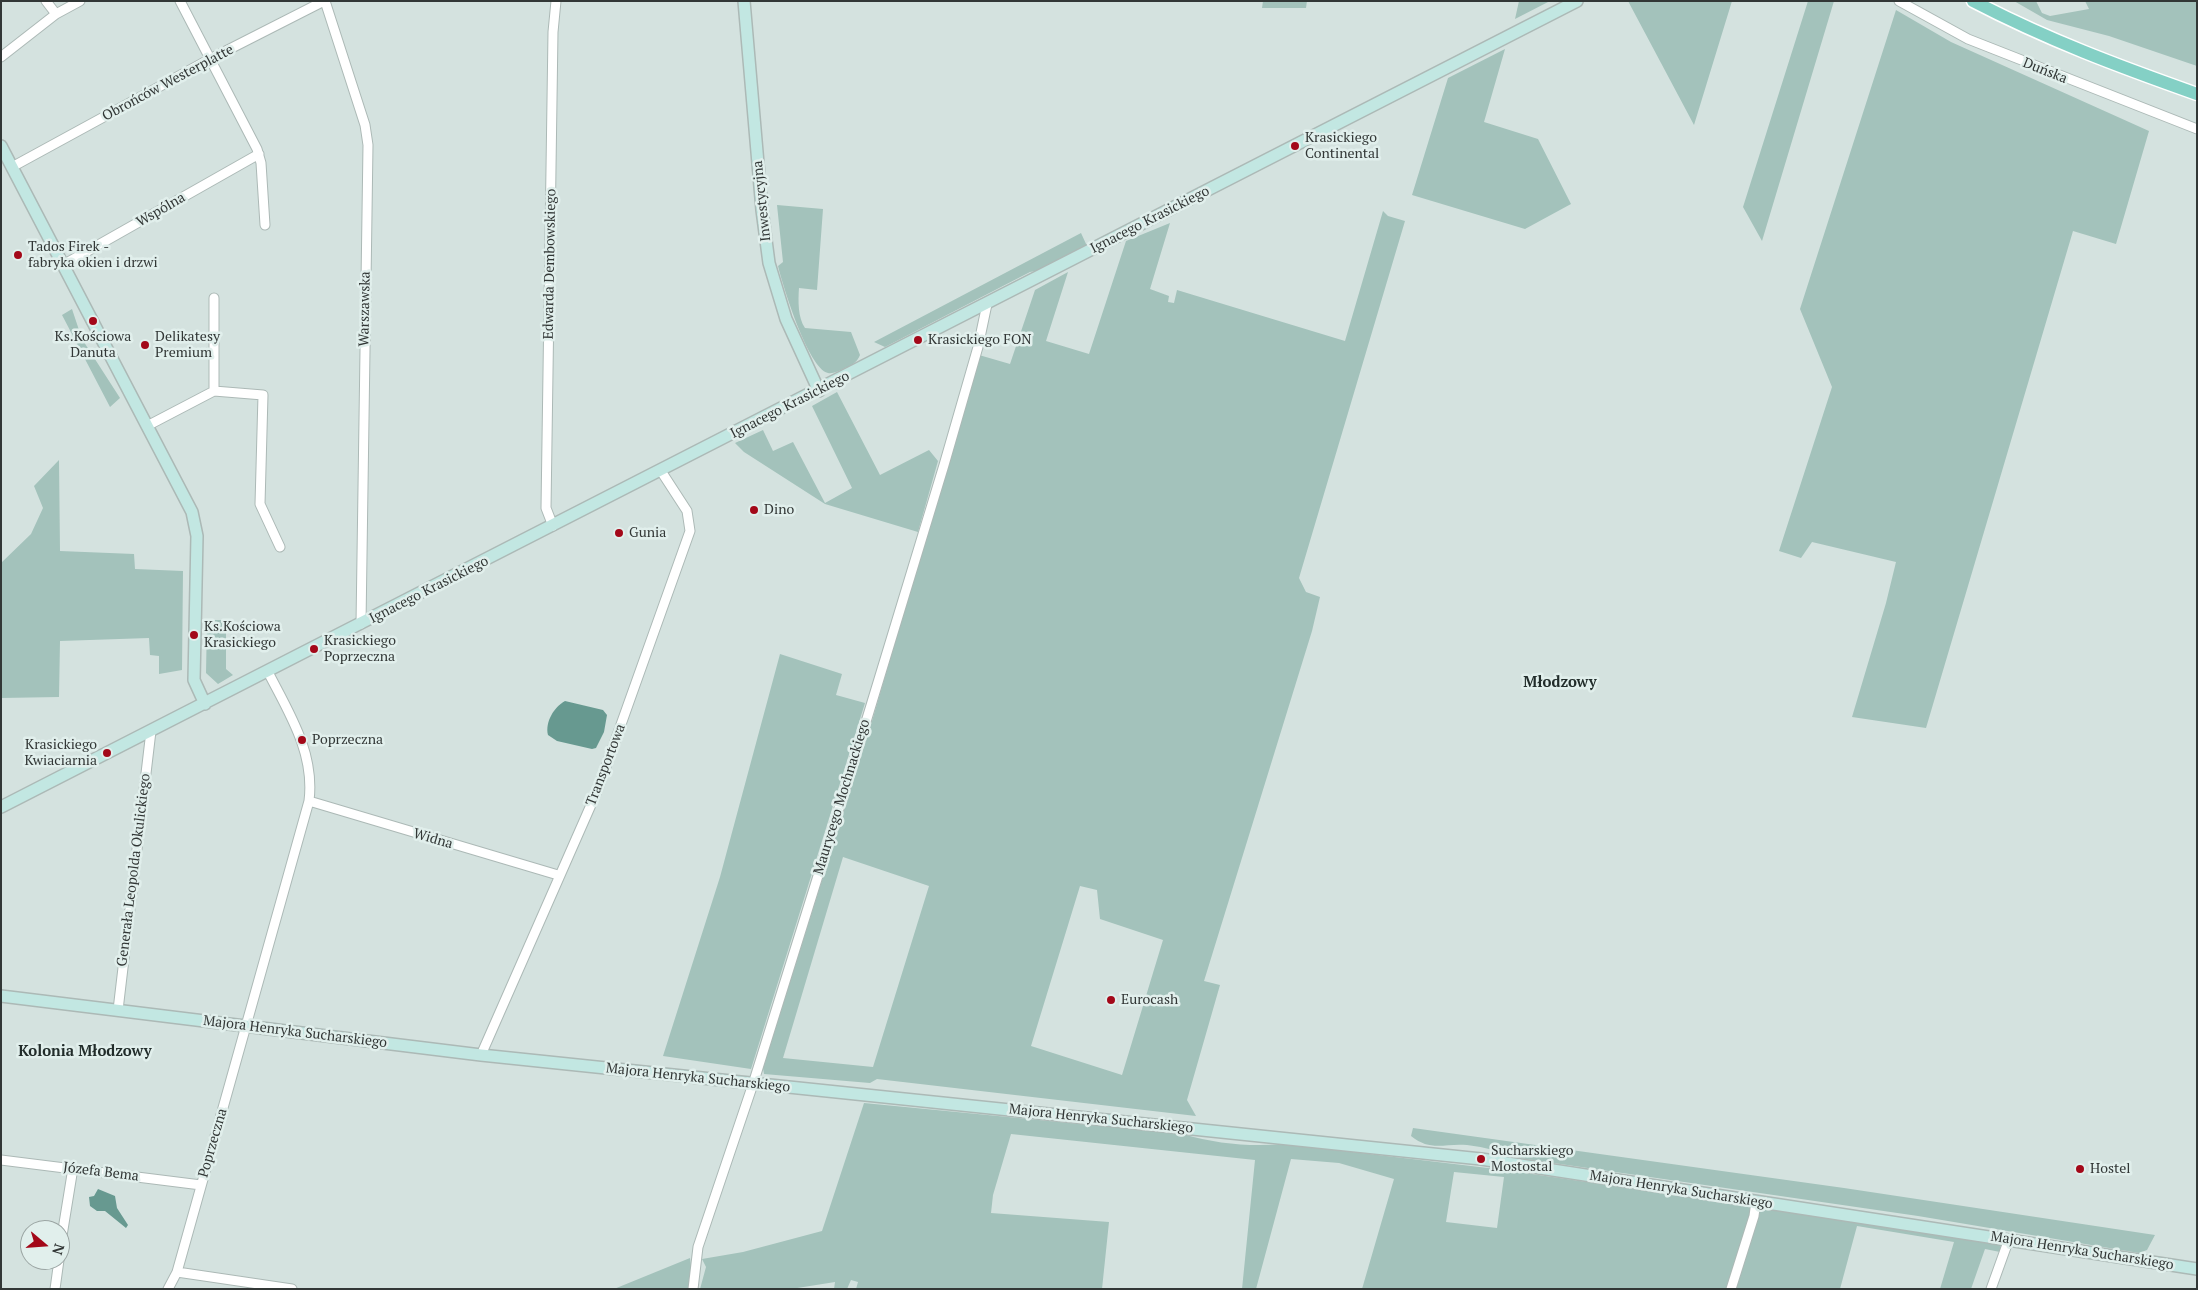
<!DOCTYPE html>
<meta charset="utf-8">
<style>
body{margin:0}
#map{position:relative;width:2198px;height:1290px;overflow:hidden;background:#d4e2df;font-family:"PT Serif",serif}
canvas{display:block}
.frame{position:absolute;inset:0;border:2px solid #323736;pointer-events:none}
.north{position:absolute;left:20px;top:1220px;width:50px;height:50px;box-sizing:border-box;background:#e1efec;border:1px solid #9ba5a3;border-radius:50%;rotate:108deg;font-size:14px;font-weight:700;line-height:20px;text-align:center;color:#323736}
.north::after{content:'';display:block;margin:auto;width:18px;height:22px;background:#a30819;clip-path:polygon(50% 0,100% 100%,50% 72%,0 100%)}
</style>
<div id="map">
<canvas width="2198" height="1290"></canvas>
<div class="frame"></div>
<div class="north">N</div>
</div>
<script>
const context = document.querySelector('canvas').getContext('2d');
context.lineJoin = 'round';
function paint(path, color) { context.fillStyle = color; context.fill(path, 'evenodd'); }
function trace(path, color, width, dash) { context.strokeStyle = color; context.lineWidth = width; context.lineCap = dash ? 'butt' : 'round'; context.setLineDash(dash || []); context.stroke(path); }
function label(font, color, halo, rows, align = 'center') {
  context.font = font + ' "PT Serif",serif'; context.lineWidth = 5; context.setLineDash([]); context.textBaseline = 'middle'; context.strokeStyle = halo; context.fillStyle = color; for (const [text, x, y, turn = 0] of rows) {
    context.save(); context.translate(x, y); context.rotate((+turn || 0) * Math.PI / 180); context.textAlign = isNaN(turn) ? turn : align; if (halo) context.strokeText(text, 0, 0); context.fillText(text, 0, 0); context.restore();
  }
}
paint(new Path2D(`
 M1263,1H1307L1306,8H1262Z
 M1519,1H1550L1515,19Z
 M1628,1H1732L1694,125Z
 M1808,1H1834L1762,241L1743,207Z
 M2014,1H2036L2042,13L2050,16L2089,9L2085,1H2197V66L2109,36L2047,20Z
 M1896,10L1951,42L2149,131L2116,244L2073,231L1926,728L1852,717L1886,603L1896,562L1812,542L1801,558L1779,551L1832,387L1800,309Z
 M1505,49L1484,122L1538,139L1571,204L1525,229L1412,195L1448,78Z
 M777,205L823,209L817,290L799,288C798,301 798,318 805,328L851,332L860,355C857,363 850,366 843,369C839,371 833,374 828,373C808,368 783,286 778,266L783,262Z
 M1383,211L1388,216L1405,221L1299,578L1306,592L1320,597L1312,631L1204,981L1220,985L1187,1100L1196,1116L877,1079L870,1083L764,1074L763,1068L872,721L979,355L1010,364L1035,290L1068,272L1046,341L1089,354L1126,241L1170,223L1150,289L1169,296L1168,302L1174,303L1177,290L1345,341ZM843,857L929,886L873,1067L783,1058ZM1080,886L1097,890L1100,919L1163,940L1122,1075L1031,1046Z
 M1081,233L1087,246L1041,270L1030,272L885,347L874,342Z
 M72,309L82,339L120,398L110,407L62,315Z
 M837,392L880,475L929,450L938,461L918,532L825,504L744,452L735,443L763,430L773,451L793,442L825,503L852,488L812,406Z
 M59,460L60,551L134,554L135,569L183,571L182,670L159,674V656L150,655L149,638L60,641L59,697L1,698V563L31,534L43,508L34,486Z
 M207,620H226V669L233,675L218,684L206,673Z
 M780,654L842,674L836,695L865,703L751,1069L663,1056L720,877Z
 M864,1103L1183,1134C1217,1144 1250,1147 1285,1144L1505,1170L2001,1243L2000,1252L1985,1249L1971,1289H1940L1954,1242L1857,1226L1840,1289H1362L1394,1179L1339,1163L1291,1159L1256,1289H1242L1255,1160L1011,1134L993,1195L991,1213L1109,1222L1102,1289H856L858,1282L851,1280L847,1289H834L835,1282L791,1289H700L706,1267L702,1259L743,1252L822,1231ZM1454,1172L1504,1177L1497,1228L1446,1222Z
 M1413,1128L1844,1188L2155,1235L2147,1250L2139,1253L1918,1216L1519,1158C1502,1152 1485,1147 1467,1145C1444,1143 1431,1152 1411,1136Z
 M690,1258L692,1275L688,1289H614Z`), '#a3c2bb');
paint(new Path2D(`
 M565,701L603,710L607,715L604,732L596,748L592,749L557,741L548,735C545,722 554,707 565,701Z
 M98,1189L115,1196L117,1208L128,1225L126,1228L105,1211H97L90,1206L89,1197L94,1196Z`), '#679990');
const street = new Path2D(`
 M46,1L56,14
 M180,1L257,149L261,163L265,225
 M325,1L365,125L368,145L361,624
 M1899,1L1968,39L2197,129
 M1,57L56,14L80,1
 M12,167L210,59L324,1
 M63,265L259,154
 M214,391V298
 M147,426L214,391L263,395L260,504L280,547
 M553,526L546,508L553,32L556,1
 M309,801L558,875
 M118,1010L151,731
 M481,1055L598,789L690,531L687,511L661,471
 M1,1160L201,1185
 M60,1248L73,1168
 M177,1272L292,1289
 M55,1289L59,1260
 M168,1289L177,1272L309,801C315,753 289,713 268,672
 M693,1289L698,1247L753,1084L862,735L944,465L978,347L987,304
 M1731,1289L1754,1216L1756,1201
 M1991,1289L2009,1239`);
const secondary = new Path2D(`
 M744,1L762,210L769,263L786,319L819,391
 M1,146L192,512L197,536L194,680L205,704
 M1,807L1577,1
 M1,996L481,1055L1481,1159L2197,1269`);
const primary = new Path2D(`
 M1973,1C2048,40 2118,66 2197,94`);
trace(street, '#acb9b6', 11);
trace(secondary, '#acb9b6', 14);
trace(primary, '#fff', 15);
trace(street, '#fff', 9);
trace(secondary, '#c2e7e2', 11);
trace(primary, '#84d0c5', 12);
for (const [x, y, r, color] of [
 [1295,146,5,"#a30819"],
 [18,255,5,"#a30819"],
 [93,321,5,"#a30819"],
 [918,340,5,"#a30819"],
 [145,345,5,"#a30819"],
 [754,510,5,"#a30819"],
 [619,533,5,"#a30819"],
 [194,635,5,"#a30819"],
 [314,649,5,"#a30819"],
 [302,740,5,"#a30819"],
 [107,753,5,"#a30819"],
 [1111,1000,5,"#a30819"],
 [1481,1159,5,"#a30819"],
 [2080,1169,5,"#a30819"]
]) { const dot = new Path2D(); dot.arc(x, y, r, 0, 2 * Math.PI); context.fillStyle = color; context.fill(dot); trace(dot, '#e1efec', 2); }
label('14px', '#323736', '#e1efec', [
 ["Duńska",2045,71,22],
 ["Obrońców Westerplatte",168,83,-28],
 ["Inwestycyjna",762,201,-96],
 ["Wspólna",161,210,-30],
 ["Ignacego Krasickiego",1150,220,-27],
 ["Edwarda Dembowskiego",550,264,-89],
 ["Warszawska",365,309,-89],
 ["Ignacego Krasickiego",790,405,-27],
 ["Ignacego Krasickiego",429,590,-27],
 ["Transportowa",606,765,-69],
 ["Maurycego Mochnackiego",842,797,-73],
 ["Widna",433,839,16],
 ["Generała Leopolda Okulickiego",134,870,-83],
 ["Majora Henryka Sucharskiego",295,1032,7],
 ["Majora Henryka Sucharskiego",698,1078,6],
 ["Majora Henryka Sucharskiego",1101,1119,6],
 ["Poprzeczna",213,1143,-74],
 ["Józefa Bema",101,1172,7],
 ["Majora Henryka Sucharskiego",1681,1190,9],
 ["Majora Henryka Sucharskiego",2082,1251,9]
]);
label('14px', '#323736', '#e1efec', [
 ["Krasickiego",1305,138],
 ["Continental",1305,154],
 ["Tados Firek -",28,247],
 ["fabryka okien i drzwi",28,263],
 ["Ks.Kościowa",93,337,"center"],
 ["Danuta",93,353,"center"],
 ["Delikatesy",155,337],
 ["Premium",155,353],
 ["Krasickiego FON",928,340],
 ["Dino",764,510],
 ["Gunia",629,533],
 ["Ks.Kościowa",204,627],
 ["Krasickiego",204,643],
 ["Krasickiego",324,641],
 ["Poprzeczna",324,657],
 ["Poprzeczna",312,740],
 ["Krasickiego",97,745,"right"],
 ["Kwiaciarnia",97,761,"right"],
 ["Eurocash",1121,1000],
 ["Sucharskiego",1491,1151],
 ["Mostostal",1491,1167],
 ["Hostel",2090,1169]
], 'left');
label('bold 15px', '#212c2a', '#e1efec', [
 ["Młodzowy",1560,683],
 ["Kolonia Młodzowy",85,1052]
]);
</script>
